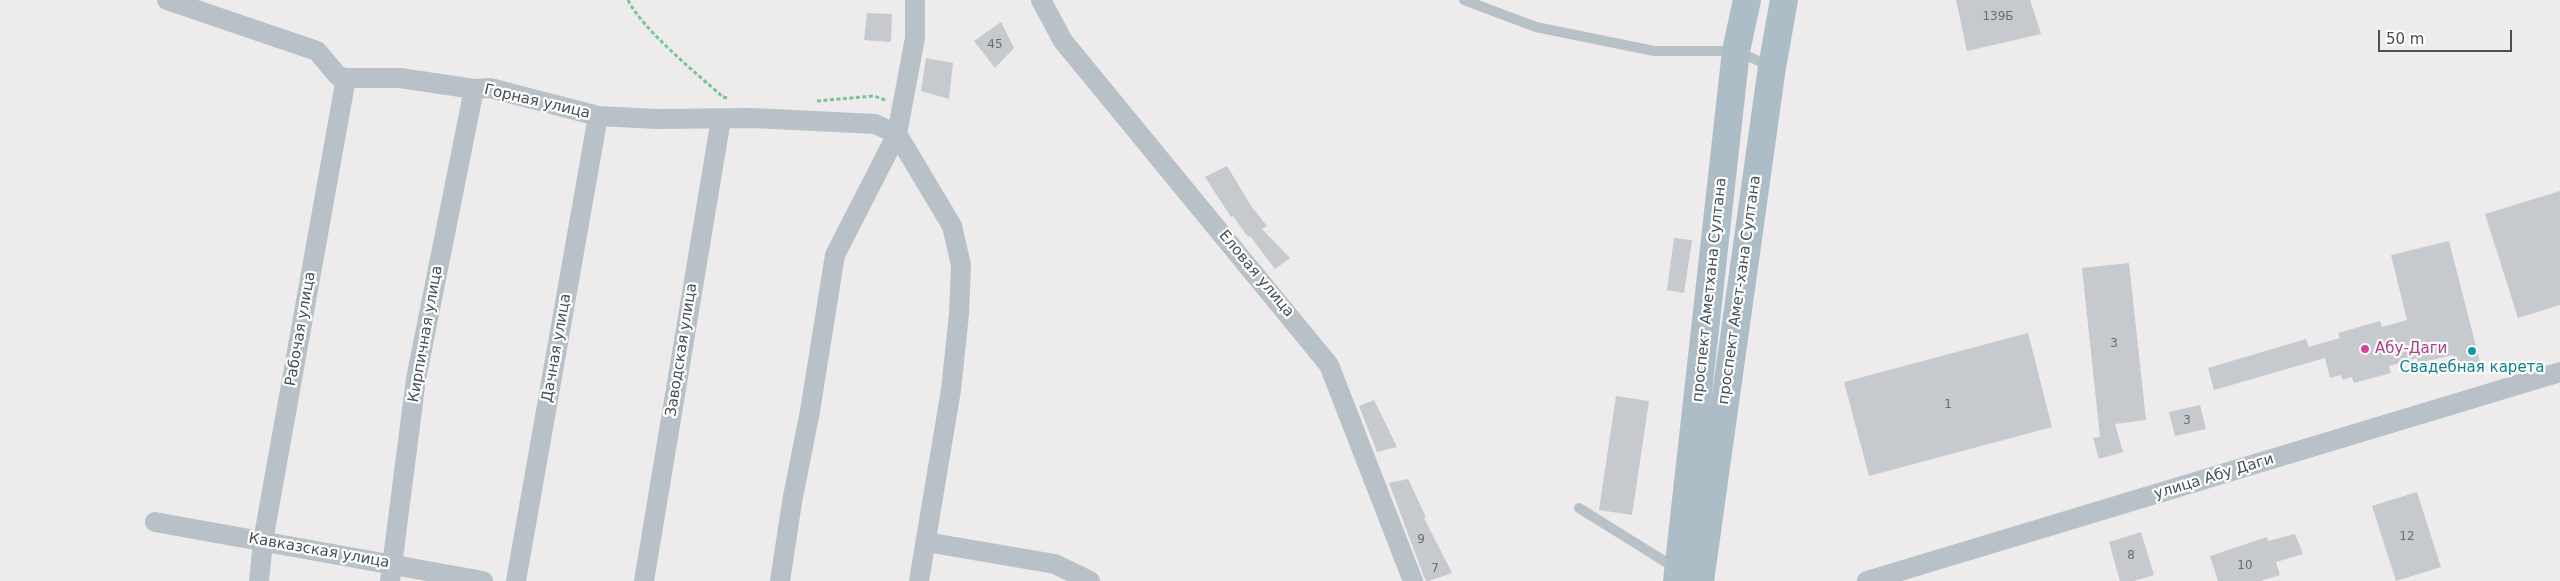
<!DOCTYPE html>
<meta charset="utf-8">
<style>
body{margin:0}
#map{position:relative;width:2560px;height:581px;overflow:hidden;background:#eeebec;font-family:"DejaVu Sans",sans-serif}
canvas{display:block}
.scale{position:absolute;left:2378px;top:30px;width:134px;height:22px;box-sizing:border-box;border:2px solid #465057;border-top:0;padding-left:6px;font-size:15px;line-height:18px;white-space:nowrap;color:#465057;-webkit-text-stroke:4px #fff;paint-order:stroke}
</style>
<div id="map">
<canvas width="2560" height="581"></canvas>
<div class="scale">50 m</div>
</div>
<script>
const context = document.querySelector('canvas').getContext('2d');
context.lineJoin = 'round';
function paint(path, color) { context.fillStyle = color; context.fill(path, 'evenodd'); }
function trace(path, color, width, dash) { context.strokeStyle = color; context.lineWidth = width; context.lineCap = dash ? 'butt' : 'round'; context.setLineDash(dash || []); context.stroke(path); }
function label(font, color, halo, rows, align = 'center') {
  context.font = font + ' "DejaVu Sans",sans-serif'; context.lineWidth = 4.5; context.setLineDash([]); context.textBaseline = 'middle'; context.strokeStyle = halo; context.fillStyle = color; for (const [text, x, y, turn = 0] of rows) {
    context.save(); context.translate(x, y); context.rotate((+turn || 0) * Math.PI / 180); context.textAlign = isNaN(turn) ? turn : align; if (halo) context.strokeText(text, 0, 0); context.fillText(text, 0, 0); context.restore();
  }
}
paint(new Path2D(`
 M1956,0H2030L2041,34L1967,51Z
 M867,13L892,14L891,42L864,40Z
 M1001,22L1014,48L995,68L974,41Z
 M926,58L953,63L949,99L921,91Z
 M1227,166L1251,206L1267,226L1262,229L1290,258L1275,269L1250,236L1248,237L1233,216L1231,217L1205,177Z
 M2560,191V305L2518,318L2485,214Z
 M1674,238L1692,240L1684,293L1667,290Z
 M2449,241L2480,362L2456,368L2453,355L2418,363L2417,358L2389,366L2391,373L2354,383L2352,377L2343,380L2341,375L2330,378L2325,358L2214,390L2208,368L2306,339L2309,347L2340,338L2338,333L2380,321L2382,327L2407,320L2391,255Z
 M2129,263L2146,420L2115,424L2123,452L2099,459L2093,438L2100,437L2082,268Z
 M2028,333L2052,427L1869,476L1844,382Z
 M1616,396L1649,401L1632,515L1599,510Z
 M1374,400L1397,447L1377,452L1359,406Z
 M2200,405L2206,429L2175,436L2169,412Z
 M1408,479L1426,517L1424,518L1452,573L1429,581H1426L1423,574L1389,483Z
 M2417,492L2441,567L2396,581L2372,506Z
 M2141,532L2154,575L2134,581H2120L2109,542Z
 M2295,534L2303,554L2276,562L2280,575L2261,581H2218L2210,556L2267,537L2268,541Z`), '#c6c9ce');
trace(new Path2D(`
 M628,0C643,30 696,73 723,97L727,98
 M817,101L874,96L885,100`), '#78c497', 3, [4, 2.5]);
trace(new Path2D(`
 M1464,0L1536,27L1654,51H1736L1770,66
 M1579,508L1677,569`), '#b8c1c7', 10);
trace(new Path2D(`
 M167,0L317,51L338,76L346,78H400L474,89L490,88L598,116L658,119L752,118L875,124L897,134
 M1041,0L1063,41L1329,365L1413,581
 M897,134L952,226L961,265L959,314L951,390L919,581
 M155,522L483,581
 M926,542L1055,564L1090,581
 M259,581L263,541L346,78
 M390,581L416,379L474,89
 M516,581L598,116
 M644,581L721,119
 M780,581L792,502L810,411L835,255L897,134L915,38V0
 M1867,581L2560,372`), '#b8c1c7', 20);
trace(new Path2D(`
 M1677,581L1736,51L1747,0
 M1700,581L1772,67L1784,0`), '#adbdc8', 28);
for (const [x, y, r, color] of [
 [2365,349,5,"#d1479c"],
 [2472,351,5,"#0f9aa8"]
]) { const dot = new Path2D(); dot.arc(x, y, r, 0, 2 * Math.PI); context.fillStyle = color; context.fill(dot); trace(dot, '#fff', 2); }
label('12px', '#666e75', null, [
 ["139Б",1998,17],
 ["45",995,45],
 ["3",2114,344],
 ["1",1948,405],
 ["3",2187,421],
 ["12",2407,537],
 ["9",1421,540],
 ["8",2131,556],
 ["10",2245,566],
 ["7",1435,569]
]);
label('15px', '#465057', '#fff', [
 ["Горная улица",537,102,13],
 ["Еловая улица",1256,274,50],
 ["проспект Аметхана Султана",1710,290,-84],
 ["проспект Амет-хана Султана",1740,290,-82],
 ["Рабочая улица",301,329,-80],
 ["Кирпичная улица",426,334,-80],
 ["Дачная улица",557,348,-80],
 ["Заводская улица",682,350,-81],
 ["улица Абу Даги",2214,477,-17],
 ["Кавказская улица",319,551,10]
]);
label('15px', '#b23c85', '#fff', [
 ["Абу-Даги",2375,349]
], 'left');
label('15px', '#0d838f', '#fff', [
 ["Свадебная карета",2472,368]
]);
</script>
